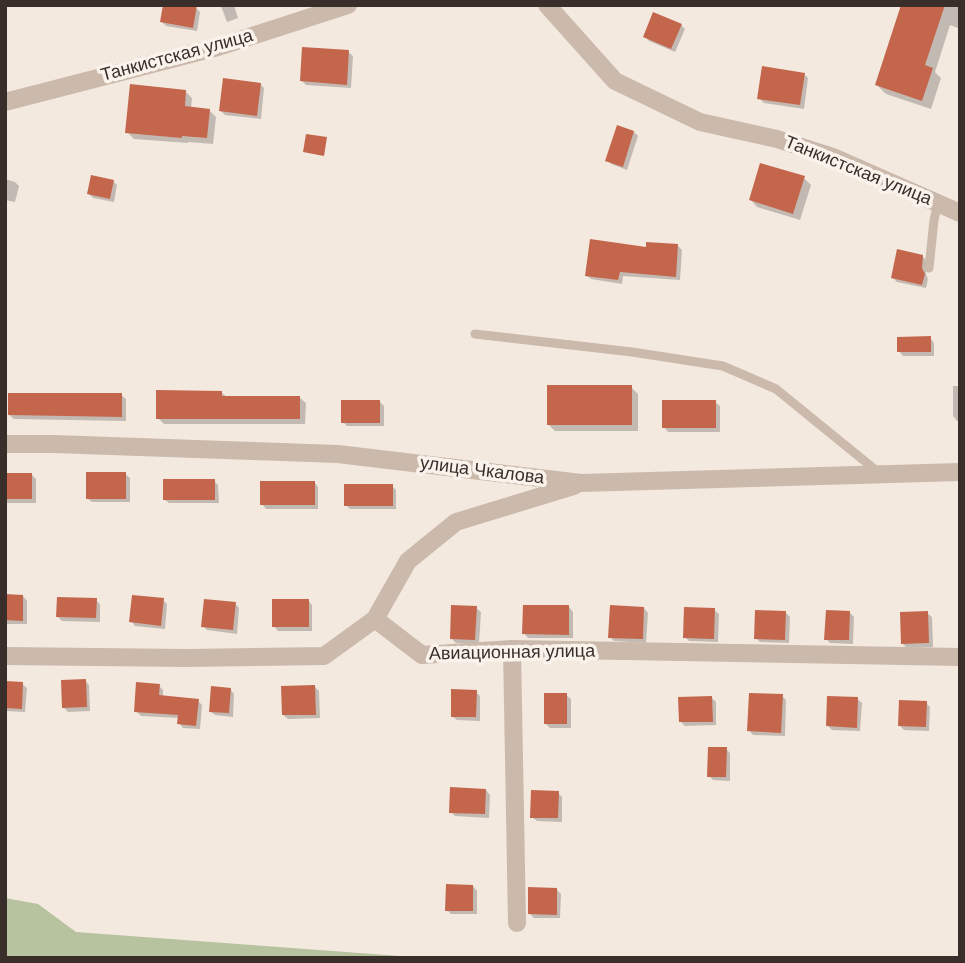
<!DOCTYPE html>
<meta charset="utf-8">
<style>
body{margin:0}
#map{position:relative;width:965px;height:963px;overflow:hidden;background:#f3e9df;font-family:Helvetica,sans-serif}
canvas{display:block}
.frame{position:absolute;inset:0;border:7px solid #392e2a;pointer-events:none}
</style>
<div id="map">
<canvas width="965" height="963"></canvas>
<div class="frame"></div>
</div>
<script>
const context = document.querySelector('canvas').getContext('2d');
context.lineJoin = 'round';
function paint(path, color) { context.fillStyle = color; context.fill(path, 'evenodd'); }
function trace(path, color, width, dash) { context.strokeStyle = color; context.lineWidth = width; context.lineCap = dash ? 'butt' : 'round'; context.setLineDash(dash || []); context.stroke(path); }
function label(font, color, halo, rows, align = 'center') {
  context.font = font + ' Helvetica,sans-serif'; context.lineWidth = 7; context.setLineDash([]); context.textBaseline = 'middle'; context.strokeStyle = halo; context.fillStyle = color; for (const [text, x, y, turn = 0] of rows) {
    context.save(); context.translate(x, y); context.rotate((+turn || 0) * Math.PI / 180); context.textAlign = isNaN(turn) ? turn : align; if (halo) context.strokeText(text, 0, 0); context.fillText(text, 0, 0); context.restore();
  }
}
paint(new Path2D(`
 M5,898L38,904L76,932L427,958H5Z`), '#b7c29f');
paint(new Path2D(`
 M225,5H234L238,18L227,22L221,6Z
 M903,5H960V22L958,28L950,25L935,72L941,78L931,109L886,94L877,85Z
 M196,8L200,12L197,31L166,26L162,22Z
 M681,25L685,29L675,52L649,41L645,36Z
 M348,52L353,56L351,88L306,85L302,81Z
 M804,74L808,78L804,109L764,103L759,98Z
 M260,84L264,88L261,119L225,115L221,111Z
 M185,91L192,98L191,109L209,110L216,117L213,144L188,142V143L134,139L127,132Z
 M634,132L638,136L627,170L611,164L607,160Z
 M804,178L811,185L800,220L757,207L751,200Z
 M5,179L15,182L19,186L15,202L5,200Z
 M113,181L117,185L114,202L93,198L89,194Z
 M678,246L682,250L680,280L623,276L622,284L591,279L586,275L647,249Z
 M922,256L927,261L926,274L928,279L926,288L897,282L892,277Z
 M930,338L934,343V356H903L899,351Z
 M953,386H960V421H957L953,416Z
 M631,387L638,394V431H555L548,424Z
 M221,392L227,397L300,398L306,403L305,424H164L158,418Z
 M121,395L126,399V421L14,419L9,415Z
 M380,402L384,406V426H347L343,422Z
 M715,402L720,406V432H668L664,427Z
 M125,474L130,478V502H92L87,498Z
 M5,475H32L36,479V503H6Z
 M214,481L218,485L219,503H169L164,499Z
 M314,482L318,487V509H266L262,504Z
 M392,486L396,490V509H350L346,505Z
 M5,596H23L27,601V624H5Z
 M96,600L100,604V622L62,621L58,617Z
 M163,600L167,604L165,629L135,626L131,621Z
 M308,600L312,605V631H278L274,626Z
 M235,603L239,608L237,634L207,630L203,626Z
 M569,607L573,612V638H528L524,633Z
 M476,608L481,612L479,644L456,643L451,638Z
 M644,608L648,613L646,643L614,641L610,637Z
 M714,610L719,614L718,642L689,641L685,637Z
 M786,613L790,617L789,643L760,642L756,638Z
 M850,613L854,617L853,644L830,643L826,639Z
 M927,613L932,617L933,647L907,648L903,644Z
 M85,681L89,685L90,711L68,712L64,708Z
 M5,683L22,684L27,688L25,712L5,711Z
 M159,686L163,690V697L198,701L202,705L200,729L183,728L179,723V718L141,716L136,711Z
 M314,686L319,691L320,718L288,719L283,715Z
 M230,689L234,694L233,717L215,715L210,711Z
 M476,692L480,696V721L457,720L452,716Z
 M566,695L571,699V728H550L545,723Z
 M782,696L786,700L785,736L753,735L749,730Z
 M712,698L716,702V725L685,726L680,721Z
 M857,699L862,703L860,731L832,730L828,726Z
 M926,703L930,707L929,731L904,730L900,726Z
 M726,749L730,753V781L713,780L709,776Z
 M486,790L490,795L489,818L455,816L451,812Z
 M558,793L562,797V822L537,821L532,817Z
 M473,886L477,891V914H451L447,910Z
 M556,889L561,894L560,918H534L530,914Z`), '#0003');
paint(new Path2D(`
 M163,5H197L193,28L160,22Z
 M901,5H945L925,65L933,68L922,101L875,85Z
 M653,12L682,24L671,49L643,37Z
 M302,47L349,50L347,85L300,81Z
 M762,66L805,73L800,105L757,99Z
 M223,78L261,83L257,116L219,111Z
 M130,84L186,90L185,106L210,109L207,138L182,136V138L125,133Z
 M617,125L634,131L623,167L605,161Z
 M306,134L327,137L324,156L303,152Z
 M760,163L805,176L793,214L749,200Z
 M91,175L114,180L110,199L87,194Z
 M590,239L646,247V242L678,244L676,277L620,272L618,280L585,276Z
 M897,249L923,255L922,268L925,274L922,285L891,278Z
 M931,336V352H897V337Z
 M547,385H632V425H547Z
 M156,390L222,391V396H300V419H156Z
 M8,393H122V417L8,415Z
 M341,400H380V423H341Z
 M662,400H716V428H662Z
 M86,472H126V499H86Z
 M5,473H32V499H5Z
 M163,479H215V500H163Z
 M260,481H315V505H260Z
 M344,484H393V506H344Z
 M5,594L23,595V621L5,620Z
 M132,595L164,598L161,626L129,622Z
 M57,597L97,598L96,618L56,617Z
 M204,599L236,602L233,630L201,627Z
 M272,599H309V627H272Z
 M451,605L477,606L475,640L450,639Z
 M523,605H569V635L522,634Z
 M610,605L644,607L643,639L608,638Z
 M684,607L715,608L714,639L683,638Z
 M755,610L786,611L785,640L754,639Z
 M826,610L850,611L849,640H824Z
 M928,611L929,643L901,644L900,612Z
 M86,679L87,707L62,708L61,680Z
 M5,681L23,682L22,709L5,708Z
 M136,682L160,684L159,695L199,699L196,726L177,724L178,715L134,712Z
 M315,685L316,715H282L281,686Z
 M211,686L231,688L229,713L209,712Z
 M451,689L477,690L476,717H451Z
 M544,693H567V724H544Z
 M749,693L783,694L781,733L747,731Z
 M712,696L713,722H679L678,697Z
 M827,696L858,697L857,728L826,726Z
 M899,700L927,701L926,727L898,726Z
 M708,747H727L726,777H707Z
 M450,787L486,789L485,814L449,813Z
 M531,790L559,791L558,818H530Z
 M446,884L473,885V911H445Z
 M528,887L557,888V915L528,914Z`), '#c3664c');
trace(new Path2D(`
 M929,268L934,220L938,203
 M475,334L632,352L723,366L776,389L878,472`), '#cbb9ab', 9);
trace(new Path2D(`
 M547,5L615,81L700,122L777,139L833,157L960,213
 M5,102L218,47L348,5
 M5,444H54L338,454L581,483L960,472
 M375,619L408,561L456,522L574,486
 M512,649L517,923
 M5,656L186,658L324,656L375,619L422,655L512,649L960,657`), '#cbb9ab', 18);
label('18px', '#392e2a', '#faf3ec', [
 ["Танкистская улица",177,56,-15],
 ["Танкистская улица",858,171,22],
 ["улица Чкалова",482,471,7],
 ["Авиационная улица",512,653,-1]
]);
</script>
